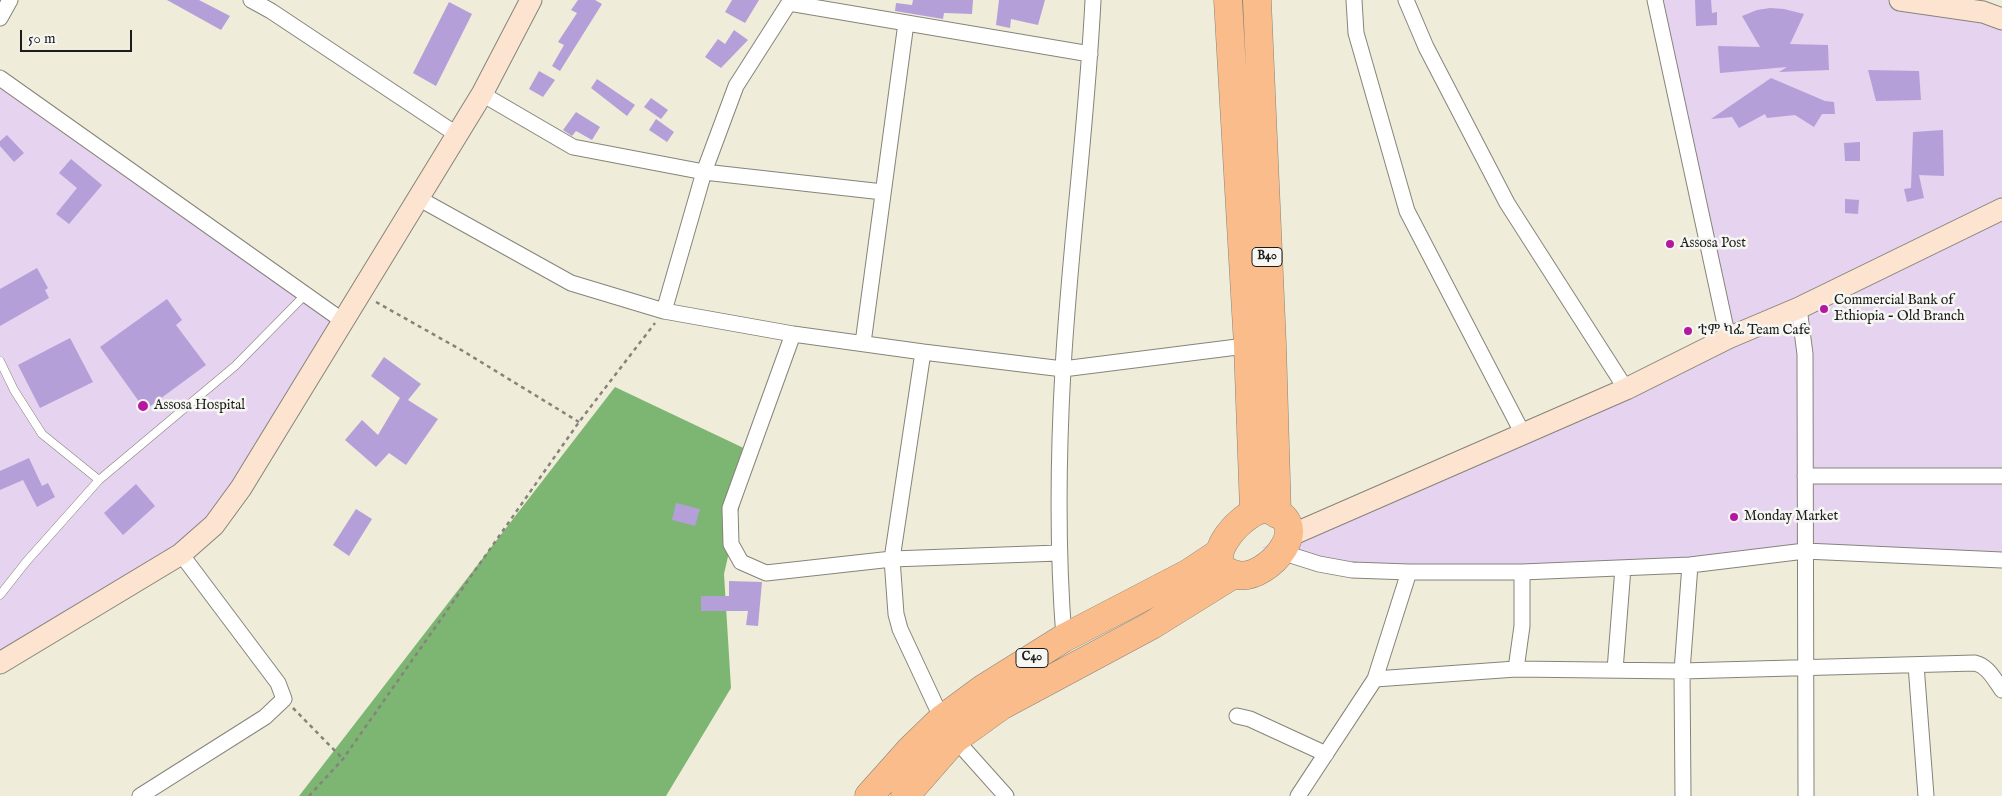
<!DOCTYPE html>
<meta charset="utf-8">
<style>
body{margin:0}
#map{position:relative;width:2002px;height:796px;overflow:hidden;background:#efecd9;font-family:"IM FELL English",serif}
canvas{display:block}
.scale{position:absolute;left:20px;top:30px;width:112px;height:22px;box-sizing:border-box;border:2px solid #1c1c1c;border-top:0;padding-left:6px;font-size:15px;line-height:18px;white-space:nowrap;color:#1c1c1c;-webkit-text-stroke:4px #f6f6f2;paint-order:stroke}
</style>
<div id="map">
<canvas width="2002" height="796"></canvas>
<div class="scale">50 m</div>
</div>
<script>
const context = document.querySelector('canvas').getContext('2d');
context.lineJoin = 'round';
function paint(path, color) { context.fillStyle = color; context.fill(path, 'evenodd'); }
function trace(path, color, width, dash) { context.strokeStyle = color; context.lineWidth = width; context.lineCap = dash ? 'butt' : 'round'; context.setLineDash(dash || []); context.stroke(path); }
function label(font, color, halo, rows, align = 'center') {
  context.font = font + ' "IM FELL English","Noto Serif Ethiopic",serif'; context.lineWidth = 5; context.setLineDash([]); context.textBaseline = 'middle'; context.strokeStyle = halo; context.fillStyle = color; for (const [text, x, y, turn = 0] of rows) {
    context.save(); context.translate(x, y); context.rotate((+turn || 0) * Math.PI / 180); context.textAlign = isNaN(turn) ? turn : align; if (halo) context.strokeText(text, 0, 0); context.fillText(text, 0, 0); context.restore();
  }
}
paint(new Path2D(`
 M1656,0H1895L2002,17V563L1805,556L1356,571L1261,548L1734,337Z
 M0,82L338,322L233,489L174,552L0,659Z`), '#e6d3f0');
paint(new Path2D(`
 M615,387L752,452L724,574L731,688L666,796H299Z`), '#7db673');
paint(new Path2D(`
 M167,0H199L230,16L221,30Z
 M578,0H595L602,4L560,71L552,66L564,45L558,42L577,13L571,10Z
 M732,0H759L745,23L725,12Z
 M913,0H973L972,14L944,13L943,19L895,11L896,3L912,5Z
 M999,0H1045L1038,25L1011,19L1010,28L996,25Z
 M1695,0H1711L1712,13L1717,12V25L1696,26Z
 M449,2L472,14L436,86L413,73Z
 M1770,8L1784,9L1804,14L1790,44L1828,45L1829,70L1779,72L1787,67L1720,73L1718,46L1760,47L1742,16L1757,10Z
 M734,30L748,40L721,68L705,57L718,39L725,44Z
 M1868,70L1919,71L1921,100L1876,101Z
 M539,71L555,80L543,97L529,89Z
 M1771,78L1825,101L1834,102L1835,114H1822L1814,127L1795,115L1767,118L1765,114L1739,128L1732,117L1711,119Z
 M597,79L635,105L627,116L591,88Z
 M651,98L668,110L661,119L644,107Z
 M576,112L600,127L592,140L576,131L572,136L563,130Z
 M656,119L674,132L667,142L649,130Z
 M1943,130L1944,176L1919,175L1924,198L1907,202L1904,189L1911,188L1913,132Z
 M7,135L24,153L14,162L0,146V141Z
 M1860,142V161H1845L1844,143Z
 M71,159L102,185L69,224L56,214L77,188L59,173Z
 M1845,199L1859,200L1858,214L1845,213Z
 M37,268L48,288L45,290L49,298L0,326V289Z
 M167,299L182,320L176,325L206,365L145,410L100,347Z
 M70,338L93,382L40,408L18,365Z
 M384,357L421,384L408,400L438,419L406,465L389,453L376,467L345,440L362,420L378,435L400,398L371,376Z
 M29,458L42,486L48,483L55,497L37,507L23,480L0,490V471Z
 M136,484L155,506L123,535L104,513Z
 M676,503L700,509L695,526L672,520Z
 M356,509L372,519L349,556L333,545Z
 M729,581L762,582L758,626L746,625L748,611H701V596H729Z`), '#b49fd8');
const lane = new Path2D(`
 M0,361L14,390L42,434L99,480
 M0,595L26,562L99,480L235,366L306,294`);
const street = new Path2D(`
 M251,0L271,11L456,134
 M1354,0L1356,33L1407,211L1523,434
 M1406,0L1426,47L1507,203L1626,389
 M1655,0L1728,338
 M0,18L10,0
 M0,78L343,321
 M482,94L573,147L704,172L883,192
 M418,198L571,283L664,311L793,334L923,352L1063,369L1253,345
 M1799,308L1805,354L1806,796
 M664,311L704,172L736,86L789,3L1090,54
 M793,334L730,508L731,544L741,562L766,573L892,559L1059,553
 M863,343L906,23
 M923,352L892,559L896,614L900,629L942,719
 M1805,476H2002
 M1281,552L1319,564L1352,570L1409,572H1522L1690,565L1805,551L2002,560
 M1064,638C1057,549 1058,459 1063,369C1070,246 1087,123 1093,0
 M1916,665L1926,796
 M1516,669L1522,626V572
 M1615,670L1623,568
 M1375,679L1516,669L1682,671L1975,663C1988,666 1994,679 2002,690
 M1237,716L1250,719L1326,754
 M955,739L1006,796
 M140,796L265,717L284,699L278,683L181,554
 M1298,796L1375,679L1409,572
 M1683,796L1682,671L1690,565`);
const secondary = new Path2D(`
 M1900,0L1983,12L2002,19
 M1289,536L1626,389L1728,338L1799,308L2002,209
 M0,663L181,554L214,525L241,488L482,94L531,0`);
const highway = new Path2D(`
 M1228,0L1248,346L1254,511
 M1257,0L1272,344L1277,514
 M1263,509C1321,518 1268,582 1237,575C1194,566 1239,514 1263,509Z
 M869,796L910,750L942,719L984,688L1064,638L1189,573L1219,553
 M905,796L955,739L1001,706L1152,625L1234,574`);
trace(lane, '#86847a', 9);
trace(street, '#86847a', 17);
trace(secondary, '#86847a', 23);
trace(highway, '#86847a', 29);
trace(new Path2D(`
 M376,302L463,351L579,422
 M293,708L343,759
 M309,796L343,759L579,422L655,323`), '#86847a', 2.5, [4, 4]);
trace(lane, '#fff', 8);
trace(street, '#fff', 15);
trace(secondary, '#fde4d0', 21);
trace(highway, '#f9bc8a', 28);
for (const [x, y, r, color] of [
 [1670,244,5,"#b5179e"],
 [1824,309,5,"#b5179e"],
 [1688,331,5,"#b5179e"],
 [143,406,6,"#b5179e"],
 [1734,517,5,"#b5179e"]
]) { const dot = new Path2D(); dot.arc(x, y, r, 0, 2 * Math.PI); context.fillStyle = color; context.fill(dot); trace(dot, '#f6f6f2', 2); }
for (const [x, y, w] of [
 [1267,257,30],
 [1032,658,32]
]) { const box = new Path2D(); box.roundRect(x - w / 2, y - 9.5, w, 19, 4); context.fillStyle = '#f6f6f2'; context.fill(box); trace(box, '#1c1c1c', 1); }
label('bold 12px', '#1c1c1c', null, [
 ["B40",1267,257],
 ["C40",1032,658]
]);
label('14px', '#1c1c1c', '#f6f6f2', [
 ["Assosa Post",1680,244],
 ["Commercial Bank of",1834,301],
 ["Ethiopia - Old Branch",1834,317],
 ["ቲም ካፌ Team Cafe",1698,331],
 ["Assosa Hospital",154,406],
 ["Monday Market",1744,517]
], 'left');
</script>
